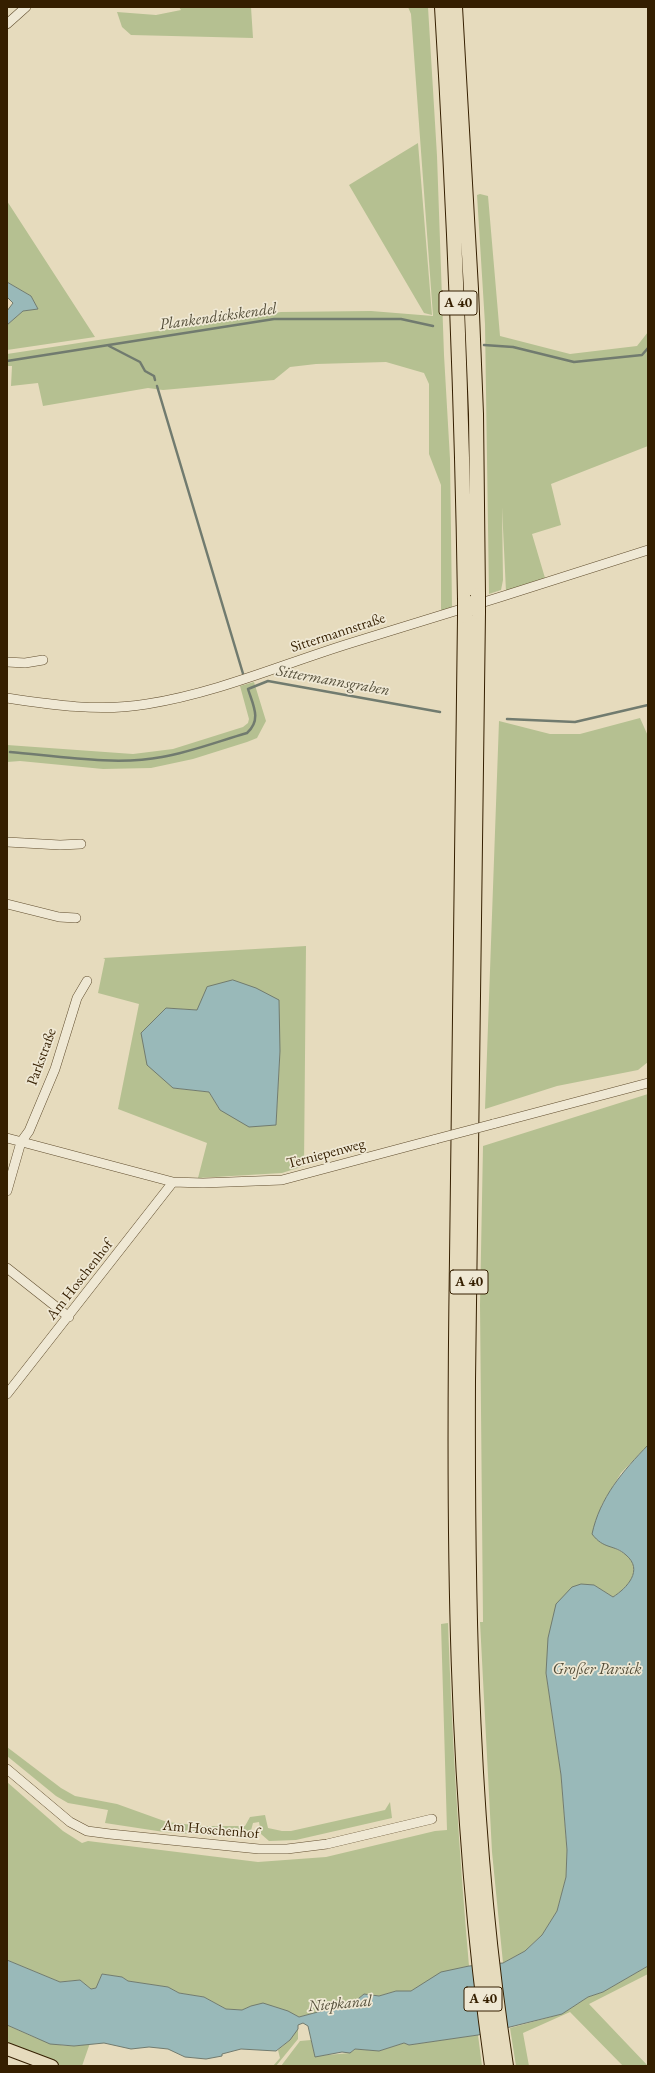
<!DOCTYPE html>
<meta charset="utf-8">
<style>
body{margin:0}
#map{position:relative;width:655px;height:2073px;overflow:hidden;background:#e6dbbd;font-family:"EB Garamond",serif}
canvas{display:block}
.frame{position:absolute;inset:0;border:8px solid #351f00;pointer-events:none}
</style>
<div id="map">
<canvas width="655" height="2073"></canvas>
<div class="frame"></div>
</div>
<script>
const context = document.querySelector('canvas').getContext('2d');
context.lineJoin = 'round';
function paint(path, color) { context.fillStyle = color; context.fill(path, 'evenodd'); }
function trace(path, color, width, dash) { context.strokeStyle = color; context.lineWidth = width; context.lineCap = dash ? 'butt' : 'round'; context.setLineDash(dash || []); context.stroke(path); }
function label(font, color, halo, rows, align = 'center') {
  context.font = font + ' "EB Garamond",serif'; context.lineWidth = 3.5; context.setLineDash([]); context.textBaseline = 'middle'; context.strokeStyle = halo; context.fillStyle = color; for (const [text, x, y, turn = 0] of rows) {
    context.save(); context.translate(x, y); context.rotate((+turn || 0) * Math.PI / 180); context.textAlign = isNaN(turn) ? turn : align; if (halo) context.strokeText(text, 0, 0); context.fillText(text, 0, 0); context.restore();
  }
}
paint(new Path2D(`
 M179,7H251L253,38L131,35L122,27L117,12L156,15L181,10Z
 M408,7H428L437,156L444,355L450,459L452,607L441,611V485L429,454V384L424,373L386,362L316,364L290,367L274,380L163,390L148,388L43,406L38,383L11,386L12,366H7V354L281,312L371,311L433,316L411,14Z
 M418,143L432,315L424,313L349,185Z
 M480,194L488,196L500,336L570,354L637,346L648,332V446L551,484L561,525L532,534L545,578L506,592L502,507L503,580L501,590L489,594L485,324L477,195Z
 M7,201L95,337L7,350V325L23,311L38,309L31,296L7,282Z
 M254,682L266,721L257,738L247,742L193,759L151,768L103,769L20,761L7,762V745L133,754L173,749L243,727L248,723L249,719L240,686Z
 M640,718L648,736V1062L638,1070L557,1086L485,1109L499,721L550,734H580Z
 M306,946L304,1166L282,1173L198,1178L207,1143L118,1109L139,1004L98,993L105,959L103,958ZM166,1008L197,1010L280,1051L276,1125L220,1110L209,1092L173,1088Z
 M648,1094V1445L621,1473L601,1506L616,1549C645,1562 635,1583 613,1597L594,1585L546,1673L561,1775L567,1850L566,1877L557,1911L542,1935L525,1951L503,1963L492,1852L480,1622H483L480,1305L483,1146Z
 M448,1623C452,1738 459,1852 469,1966L460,1968L426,1982L411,1991H396L379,1996L364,1994L347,2008H333L299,2017L273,2006H251L242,2010L226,2009L204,1997L179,1993L168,1987L128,1981L122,1977L102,1974L96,1988L91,1989L80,1980L60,1982L7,1960V1782L63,1831L82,1843L88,1841L258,1862L326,1857L435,1831L447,1830L441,1624Z
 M7,1747L61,1788L75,1796L117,1804L167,1822L202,1826H245L250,1817L265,1815L268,1828L282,1831H291L385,1810L390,1802L392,1818L296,1840L269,1841L261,1834L259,1822L253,1823L249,1838L164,1832L105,1823L108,1810L68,1803L56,1796L7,1756Z
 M648,1966V1974L589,2004L648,2066H623L570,2012L523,2033L529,2066H516L510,2028L562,2014L588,1997L603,1992Z
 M7,2025C32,2036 62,2053 90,2043L82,2066H59L7,2046Z
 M298,2025V2039L276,2066H273L280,2058L278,2050L290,2040Z
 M478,2035L482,2066H281L300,2041L311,2040L315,2056L350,2053L355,2049L379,2051L404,2043L409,2045Z`), '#b5c091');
const water = new Path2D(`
 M7,282L31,296L38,309L23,311L7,325V311L13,303L7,297Z
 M233,980L256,988L279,1000L280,1051L276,1125L249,1127L220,1110L209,1092L173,1088L147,1065L141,1033L166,1008L197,1010L207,987Z
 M648,1445V1966L603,1992L588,1997L562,2014L478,2035L409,2045L404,2043L379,2051L355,2049L350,2053L342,2052L315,2057L308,2026L303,2023L298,2025V2029L290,2040L276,2051L241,2049L222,2054V2056L206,2059L185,2057L168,2049L149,2047L131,2049L104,2043L74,2046L50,2044L7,2025V1960L60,1982L80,1980L91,1989L96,1988L102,1974L122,1977L128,1981L168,1987L179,1993L204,1997L226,2009L242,2010L251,2006L263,2003L288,2011L299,2017L333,2008H347L364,1994L379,1996L396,1991H411L441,1972L469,1966L503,1963L525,1951L542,1935L557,1911L566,1877L567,1850L561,1775L546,1673L548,1638L556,1604L572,1587L581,1584L594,1585L613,1597C627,1588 644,1570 626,1555C614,1544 604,1550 592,1534C600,1497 623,1471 648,1445Z`);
paint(water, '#99b9b9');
trace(water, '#717b6f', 1);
trace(new Path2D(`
 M484,345L513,347L574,362L642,355L648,348
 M109,346L140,362L145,371L154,376L155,380
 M7,361L274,319H401L433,326
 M157,386L244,677
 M507,719L575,722L648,705
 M10,752C57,756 116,766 162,757C191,752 219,741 247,733C262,720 253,705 248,689L268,681L440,712`), '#717b6f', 2.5);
const minor = new Path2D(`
 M7,24L26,7
 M7,662L25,663L43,660
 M7,698C53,705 100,712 147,704C217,693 283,664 351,643C450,613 549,582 648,550
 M7,842L60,845L81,844
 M7,904L59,917L76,918
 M493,1124L648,1083
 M7,1138L173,1182L203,1183L282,1180L436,1139
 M7,1191L21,1142L29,1131L55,1069L77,998L87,981
 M7,1268L69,1317
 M7,1394L173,1182
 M7,1769L70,1822L87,1831L110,1834L259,1849H287L327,1844L432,1819`);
const major = new Path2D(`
 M7,2049L52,2066`);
const highway = new Path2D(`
 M442,7C454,204 462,402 465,600
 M455,7L471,289L476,414L478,595
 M478,612C477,868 469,1124 468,1380C467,1609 471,1840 506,2066
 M465,616C463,830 459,1044 457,1258C453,1528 454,1798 492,2066`);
trace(minor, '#614e2f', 10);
trace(major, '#351f00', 14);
trace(highway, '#351f00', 16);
trace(minor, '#efe8d4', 9);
trace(major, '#e6dbbd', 12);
trace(highway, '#e6dbbd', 14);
const minorBridge = new Path2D(`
 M436,1139L493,1124`);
const highwayBridge = new Path2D(`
 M478,595V612
 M465,600V616`);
trace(minorBridge, '#614e2f', 10, []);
trace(highwayBridge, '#351f00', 16, []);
trace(minorBridge, '#efe8d4', 9);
trace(highwayBridge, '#e6dbbd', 14);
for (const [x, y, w] of [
 [458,303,38],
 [469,1282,38],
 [483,1999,38]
]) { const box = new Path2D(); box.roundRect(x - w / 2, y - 12, w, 24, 3); context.fillStyle = '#efe8d4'; context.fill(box); trace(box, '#351f00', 1); }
label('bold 14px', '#351f00', null, [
 ["A 40",458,303],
 ["A 40",469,1282],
 ["A 40",483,1999]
]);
label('15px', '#351f00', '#efe8d4', [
 ["Sittermannstraße",338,633,-18],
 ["Parkstraße",42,1057,-70],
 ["Terniepenweg",326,1154,-15],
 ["Am Hoschenhof",80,1280,-52],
 ["Am Hoschenhof",211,1830,5]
]);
label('italic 16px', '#534d38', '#efe8d4', [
 ["Plankendickskendel",218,317,-8],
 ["Sittermannsgraben",333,681,10],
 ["Großer Parsick",597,1670],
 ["Niepkanal",340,2004,-5]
]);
</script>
